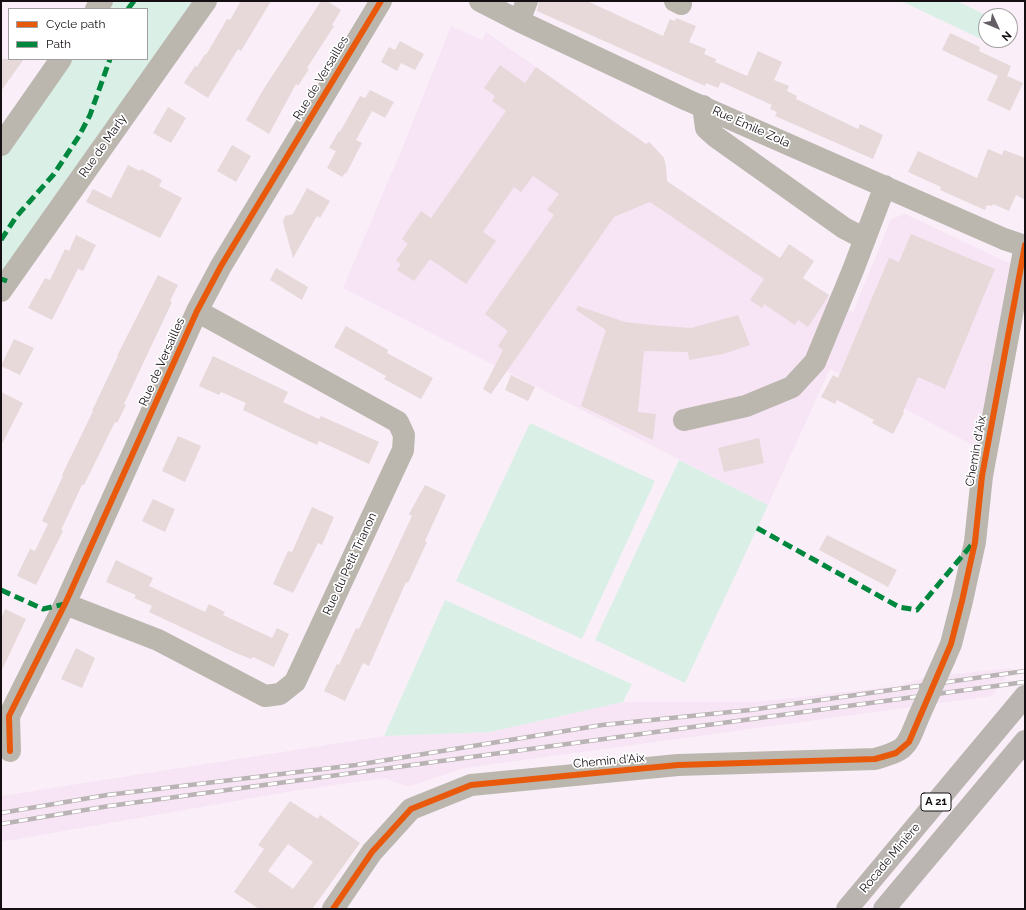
<!DOCTYPE html>
<meta charset="utf-8">
<style>
body{margin:0}
#map{position:relative;width:1026px;height:910px;overflow:hidden;background:#faeff8;font-family:Raleway,sans-serif}
canvas{display:block}
.frame{position:absolute;inset:0;border:2px solid #150f14;pointer-events:none}
.legend{position:absolute;left:8px;top:8px;width:140px;height:52px;box-sizing:border-box;background:#fff;border:1px solid #a19fa1;margin:0;padding:5px 7px;list-style:none;font-size:12px;color:#150f14}
.legend li{display:flex;align-items:center;gap:8px;height:20px}
.legend b{width:20px;border:1px solid #a19fa1}
.north{position:absolute;left:978px;top:8px;width:40px;height:40px;box-sizing:border-box;background:#fff;border:1px solid #a19fa1;border-radius:50%;rotate:134deg;font-size:11px;font-weight:700;line-height:16px;text-align:center;color:#150f14}
.north::after{content:'';display:block;margin:auto;width:14px;height:18px;background:#655d64;clip-path:polygon(50% 0,100% 100%,50% 72%,0 100%)}
</style>
<div id="map">
<canvas width="1026" height="910"></canvas>
<div class="frame"></div>
<ul class="legend">
<li><b style="height:5px;background:#e8590c"></b>Cycle path</li>
<li><b style="height:5px;background:#00873e"></b>Path</li>
</ul>
<div class="north">N</div>
</div>
<script>
const context = document.querySelector('canvas').getContext('2d');
context.lineJoin = 'round';
function paint(path, color) { context.fillStyle = color; context.fill(path, 'evenodd'); }
function trace(path, color, width, dash) { context.strokeStyle = color; context.lineWidth = width; context.lineCap = dash ? 'butt' : 'round'; context.setLineDash(dash || []); context.stroke(path); }
function label(font, color, halo, rows, align = 'center') {
  context.font = font + ' Raleway,sans-serif'; context.lineWidth = 3.5; context.setLineDash([]); context.textBaseline = 'middle'; context.strokeStyle = halo; context.fillStyle = color; for (const [text, x, y, turn = 0] of rows) {
    context.save(); context.translate(x, y); context.rotate((+turn || 0) * Math.PI / 180); context.textAlign = isNaN(turn) ? turn : align; if (halo) context.strokeText(text, 0, 0); context.fillText(text, 0, 0); context.restore();
  }
}
paint(new Path2D(`
 M451,26L482,40L486,32L646,144L649,142L653,145L664,158L666,167V181L780,258L789,244L814,261L803,278L853,312L891,219L905,214L1011,264L976,447L830,369L768,505L343,288L403,146Z
 M1012,668L992,696L465,768L408,787L385,778L293,791L1,842V796L384,736L490,732L623,702H756L899,686L926,677Z`), '#f7e5f5');
paint(new Path2D(`
 M100,1H194L1,280V150L61,59H147V9H94Z
 M901,1H957L988,16H986V40H1004L1000,48Z
 M530,423L655,481L582,639L456,581Z
 M679,460L768,505L685,683L595,640Z
 M445,600L632,684L623,702L490,732L384,736Z`), '#daefe6');
paint(new Path2D(`
 M241,1H271L241,51L238,49L208,98L184,83L195,66L197,67L205,54L206,55L227,19L230,20Z
 M321,1H327L341,10L332,25L334,26L307,68L309,69L298,86L296,84L269,134L246,120L263,90Z
 M539,1H587L663,36L670,19L675,21L676,18L696,26L689,42L706,49L704,54L716,59L715,62L747,76L758,51L782,62L774,80L789,86L787,91L797,96L796,99L858,129L860,124L883,135L873,159L775,116L777,112L770,109L772,105L721,82L718,88L706,83L705,86L537,11Z
 M950,33L980,47L979,51L1011,66L1007,76L1023,83L1010,111L987,100L998,76L942,50Z
 M400,41L424,54L415,70L401,63L397,71L381,62L389,47L395,50Z
 M1,59H24L1,91Z
 M500,65L525,83L536,67L646,144L649,142L664,158L666,167L667,181L780,258L789,244L814,261L803,278L829,295L808,327L798,320L795,325L764,304L762,308L750,300L764,279L650,202L614,217L491,394L483,389L503,350L498,346L508,331L485,314L554,215L547,210L559,194L533,176L521,192L514,187L483,232L496,241L466,284L430,259L414,281L397,270L401,264L396,260L408,244L402,239L421,211L431,218L506,111L492,101L495,96L484,88Z
 M370,90L394,102L385,118L372,111L356,140L362,143L346,174L345,173L342,177L327,168L336,151L329,148L339,131L340,132L360,96L365,98Z
 M168,107L186,118L171,143L153,133Z
 M232,145L251,156L236,182L217,171Z
 M988,149L1002,155L1004,150L1025,158V200L1016,195L1009,211L993,204L992,206L987,205L985,210L940,190L941,187L908,172L918,151L977,178Z
 M128,165L140,171L141,169L162,180L159,186L182,198L160,238L86,202L93,189L111,198Z
 M307,188L330,201L320,218L317,216L293,258L283,222L285,216L293,214Z
 M911,234L995,269L945,389L918,377L903,412L904,413L893,434L872,423L874,420L837,400L835,404L821,397L833,375L838,378L889,258L899,262Z
 M76,235L96,245L83,271L78,269L52,320L28,308L45,278L50,280L65,249L69,251Z
 M276,268L308,287L302,300L270,280Z
 M158,275L178,285L170,301L172,302L124,404L126,405L117,423L115,422L84,485H82L61,530L63,531L36,585L17,576L30,549L35,551L48,524L42,521L63,476L62,475L93,411H92L118,356H117Z
 M578,306L625,322L651,325L691,328L738,315L750,345L723,354L689,360L688,352L644,351L638,412L656,414L653,440L581,406L606,330L576,310Z
 M346,326L388,350L387,353L433,378L421,399L384,379L386,376L334,347Z
 M14,339L34,348L20,375L1,366Z
 M213,356L288,392L283,402L319,419L321,416L379,442L369,464L319,441L317,445L291,433L243,410L246,403L221,392L219,395L199,386Z
 M511,375L535,387L528,401L505,390Z
 M1,392L23,403L1,446Z
 M178,436L201,446L185,482L162,471Z
 M759,438L764,463L724,472L718,448Z
 M425,485L446,495L425,541L427,542L408,583L406,582L369,666L363,663L345,701L324,691L337,664L339,665L356,628L359,629L412,516L409,514Z
 M153,499L175,509L165,532L142,521Z
 M312,507L334,517L322,545L318,543L293,593L273,584L288,551L292,552Z
 M827,535L897,570L888,587L819,550Z
 M116,560L153,578L149,586L205,612L209,604L225,612L223,615L272,638L277,628L289,634L274,667L253,657L251,659L236,653L149,612L152,606L134,598L136,595L106,582Z
 M5,609L26,619L1,672V619Z
 M76,648L95,658L82,688L61,679Z
 M290,801L318,819L320,815L360,843L312,909H259L234,892L264,849L258,845ZM288,844L313,862L293,889L268,871Z`), '#e7d8d9');
trace(new Path2D(`
 M480,1L519,21L687,100L1004,239L1025,246
 M675,1L681,4
 M96,9L102,1
 M519,21L527,1
 M703,106L706,128L716,137L844,228L865,239
 M1,145L61,59
 M1,291L206,1
 M684,420L746,406L792,387L815,362L853,270L885,186
 M65,604L158,640L265,696L280,694L295,682L403,450L404,435L398,422L197,311
 M945,658L951,644L962,601L975,542L982,476L1025,245
 M10,751L9,716L65,604L197,311L221,266L381,1
 M333,909L372,852L411,809L471,785L678,765L875,759C909,749 906,747 919,716`), '#bbb7af', 22);
trace(new Path2D(`
 M847,909L1025,696
 M884,909L1025,741`), '#bbb5b1', 22);
const rail = new Path2D(`
 M1,813L107,795L356,765L602,725L750,710L1025,671
 M1,824L109,806L1025,682`);
trace(rail, '#b9b3b3', 4.5);
trace(rail, '#fff', 3, [9]);
trace(new Path2D(`
 M919,716L945,658`), '#bbb7af', 22);
trace(new Path2D(`
 M128,9L134,1
 M1,240L16,217L54,174L79,136L90,115L110,59
 M1,279L7,281
 M757,528L899,607L917,610L973,543
 M1,590L43,609L65,604`), '#00873e', 5, [10, 5]);
trace(new Path2D(`
 M10,751L9,716L65,604L197,311L221,266L381,1
 M333,909L372,852L411,809L471,785L678,765L875,759L896,753L909,742L951,644L962,601L975,542L982,476L1025,245`), '#e8590c', 6);
for (const [x, y, w] of [
 [936,802,30]
]) { const box = new Path2D(); box.roundRect(x - w / 2, y - 9, w, 18, 3); context.fillStyle = '#fff'; context.fill(box); trace(box, '#150f14', 1); }
label('bold 11px', '#150f14', null, [
 ["A 21",936,802]
]);
label('12px', '#150f14', '#fff', [
 ["Rue de Versailles",321,78,-59],
 ["Rue Émile Zola",751,127,24],
 ["Rue de Marly",103,146,-55],
 ["Rue de Versailles",162,362,-66],
 ["Chemin d'Aix",976,451,-80],
 ["Rue du Petit Trianon",350,564,-65],
 ["Chemin d'Aix",609,761,-5],
 ["Rocade Minière",890,858,-50]
]);
</script>
